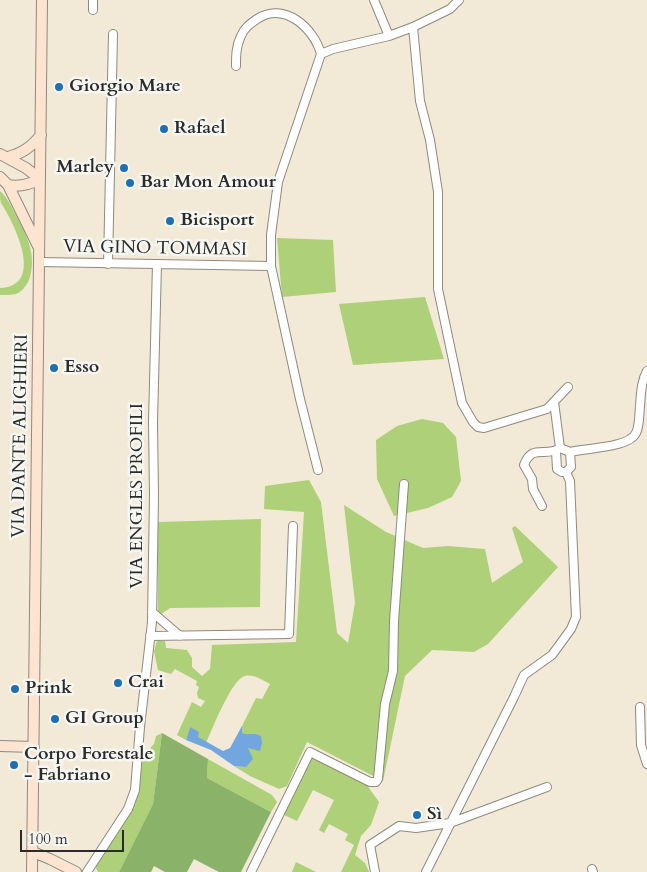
<!DOCTYPE html>
<meta charset="utf-8">
<style>
body{margin:0}
#map{position:relative;width:647px;height:872px;overflow:hidden;background:#f2e9d6;font-family:Cardo,serif}
canvas{display:block}
.scale{position:absolute;left:20px;top:830px;width:104px;height:22px;box-sizing:border-box;border:2px solid #2b2b2b;border-top:0;padding-left:6px;font-size:15px;line-height:18px;white-space:nowrap;color:#2b2b2b;-webkit-text-stroke:4px #f6f6f2;paint-order:stroke}
</style>
<div id="map">
<canvas width="647" height="872"></canvas>
<div class="scale">100 m</div>
</div>
<script>
const context = document.querySelector('canvas').getContext('2d');
context.lineJoin = 'round';
function paint(path, color) { context.fillStyle = color; context.fill(path, 'evenodd'); }
function trace(path, color, width, dash) { context.strokeStyle = color; context.lineWidth = width; context.lineCap = dash ? 'butt' : 'round'; context.setLineDash(dash || []); context.stroke(path); }
function label(font, color, halo, rows, align = 'center') {
  context.font = font + ' Cardo,serif'; context.lineWidth = 5; context.setLineDash([]); context.textBaseline = 'middle'; context.strokeStyle = halo; context.fillStyle = color; for (const [text, x, y, turn = 0] of rows) {
    context.save(); context.translate(x, y); context.rotate((+turn || 0) * Math.PI / 180); context.textAlign = isNaN(turn) ? turn : align; if (halo) context.strokeText(text, 0, 0); context.fillText(text, 0, 0); context.restore();
  }
}
paint(new Path2D(`
 M0,191C8,198 12,208 17,217C28,237 37,258 29,280C26,286 22,292 16,294C11,295 5,295 0,295V288C46,286 14,223 1,203C0,200 0,195 0,191Z
 M277,238L333,240L336,292L282,297Z
 M425,297L444,359L353,365L339,304Z
 M422,419L443,423L456,437L461,481L452,497L428,508L394,516L377,479L376,440L397,426Z
 M309,480L321,502L337,633L348,643L355,603L344,505L386,532L423,548L447,546L485,549L492,583L523,562L512,528L515,526L558,567L488,644L474,652L432,650L405,676L383,781L307,742L287,786L279,789L250,776L234,766L246,767L247,735L242,733V726L256,698L262,699L270,684C262,680 254,674 245,676C232,678 212,730 206,743L197,737L190,727L186,740L177,735L192,702L201,707L205,701L198,698L197,693L199,687L196,685L197,681L175,669L171,674L158,670L154,651L157,641H165L166,648L187,650L192,658V667L202,676L210,669L212,645L296,642L304,512L264,509L265,486Z
 M261,519L260,607L170,608L158,616V522Z
 M162,733L153,804L119,872H98L96,868L98,861L137,797L143,756L154,744L156,736Z
 M312,758L366,784L379,802L371,825L361,836L355,855L365,863L369,872H341L354,845L345,840L348,834L329,824L324,833L319,830L334,800L313,790L297,821L284,815Z
 M208,759L272,795L277,802L271,812L207,778Z
 M296,862L316,872H292Z`), '#add079');
paint(new Path2D(`
 M162,733L208,759L207,778L271,812L241,872H219L194,859L187,872H165L154,866L151,872H119L153,804Z`), '#8ab269');
paint(new Path2D(`
 M242,726V733C249,736 253,732 261,736L262,743L260,751L248,748L253,759L246,767L234,766L211,750L186,740L190,727L199,732L198,737L223,751L230,748Z`), '#71a6de');
const street = new Path2D(`
 M374,0L389,36
 M93,10V0
 M413,27L420,101L430,140L438,192V289L462,403L473,422L478,427L484,428L547,409L568,387
 M321,54L333,49L389,36L413,27L450,9L459,0
 M236,66C236,56 236,46 241,36C244,28 250,24 257,19C284,1 314,28 321,54L278,182L271,235V266L300,399L318,470
 M40,262L271,266
 M108,264L113,34
 M554,402L560,448
 M556,451L557,469L562,472H566
 M570,452C585,448 629,448 636,433C640,425 639,414 640,406C641,394 641,382 647,371
 M566,472L571,467L570,452
 M542,506L533,489L532,479L524,465C532,443 546,458 560,448L570,452
 M152,612L180,636
 M150,636L289,634L293,526
 M640,707L641,745L647,764
 M592,869L593,872
 M87,872L128,809L135,790L140,727L152,622L154,495L153,422L157,264
 M251,872L310,752L370,782H376L378,779L385,704L393,671L394,621L404,484
 M375,872L370,845L399,826L416,828L450,823L547,787
 M426,872L514,697L524,675L552,655L571,629L576,617L570,481L566,472`);
const secondary = new Path2D(`
 M0,154L26,168L40,179
 M8,157C23,153 31,147 41,135
 M0,177L8,185L38,246
 M8,185C20,187 29,185 40,179
 M0,746L34,747
 M33,852L50,859L76,872
 M32,872L42,0`);
trace(street, '#8e8a80', 10);
trace(secondary, '#8e8a80', 12);
trace(street, '#fff', 8);
trace(secondary, '#fde4d0', 10);
for (const [x, y, r, color] of [
 [59,87,5,"#1f6fb2"],
 [164,129,5,"#1f6fb2"],
 [124,168,5,"#1f6fb2"],
 [130,183,5,"#1f6fb2"],
 [170,221,5,"#1f6fb2"],
 [54,368,5,"#1f6fb2"],
 [118,683,5,"#1f6fb2"],
 [15,689,5,"#1f6fb2"],
 [55,719,5,"#1f6fb2"],
 [14,765,5,"#1f6fb2"],
 [417,815,5,"#1f6fb2"]
]) { const dot = new Path2D(); dot.arc(x, y, r, 0, 2 * Math.PI); context.fillStyle = color; context.fill(dot); trace(dot, '#f6f6f2', 2); }
label('bold 18px', '#2b2b2b', '#f6f6f2', [
 ["Giorgio Mare",69,87],
 ["Rafael",174,129],
 ["Marley",114,168,"right"],
 ["Bar Mon Amour",140,183],
 ["Bicisport",180,221],
 ["Esso",64,368],
 ["Crai",128,683],
 ["Prink",25,689],
 ["GI Group",65,719],
 ["Corpo Forestale",24,755],
 ["- Fabriano",24,776],
 ["Sì",427,815]
], 'left');
label('18px', '#2b2b2b', '#f6f6f2', [
 ["VIA GINO TOMMASI",155,249,1],
 ["VIA DANTE ALIGHIERI",21,436,-89],
 ["VIA ENGLES PROFILI",138,496,-90]
]);
</script>
